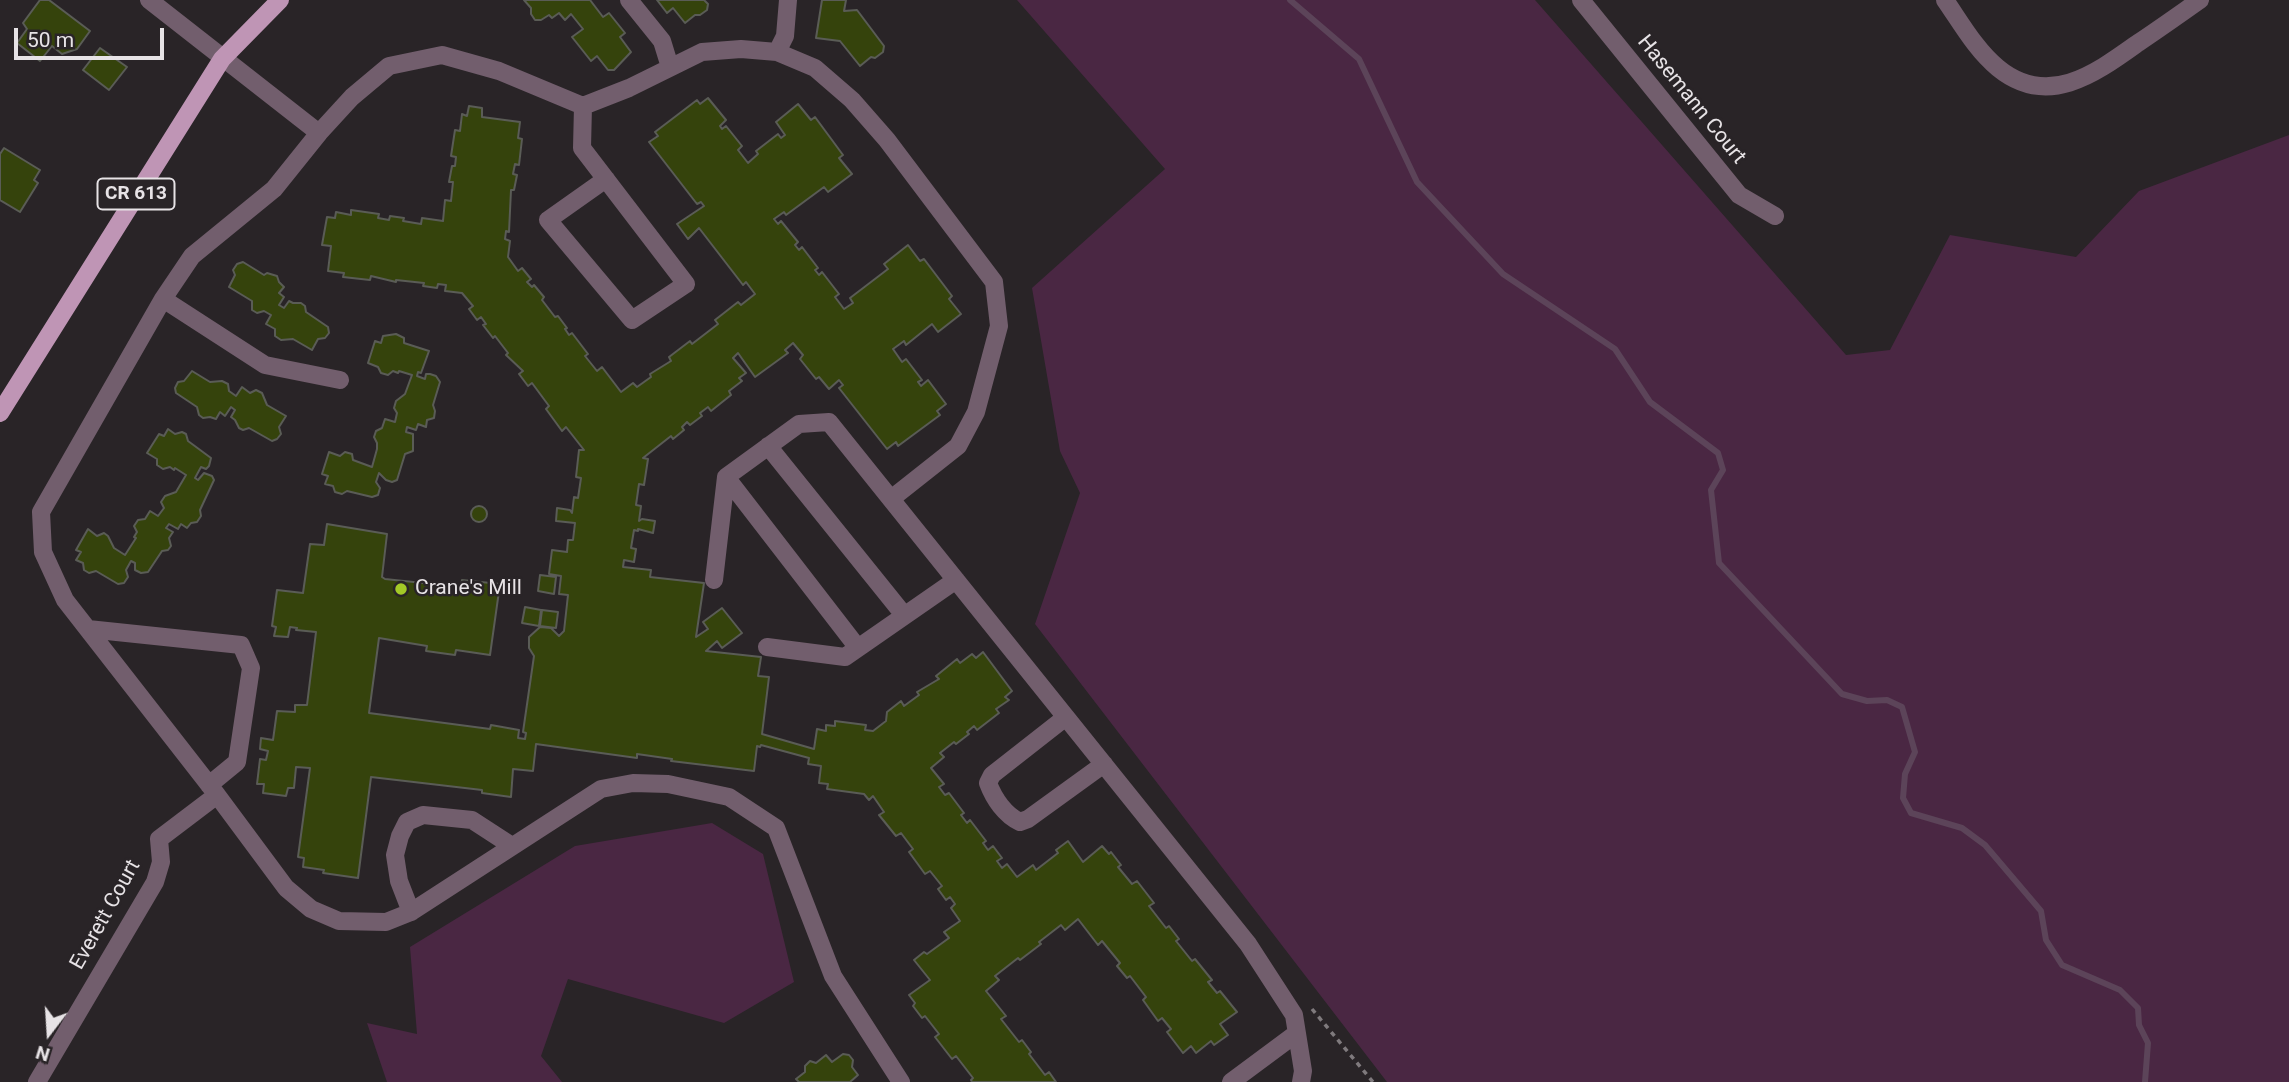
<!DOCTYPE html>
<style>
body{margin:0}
#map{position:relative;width:2289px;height:1082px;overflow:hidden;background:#292427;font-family:Roboto,sans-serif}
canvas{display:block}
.north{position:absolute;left:14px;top:998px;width:70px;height:70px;-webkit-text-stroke:5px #292427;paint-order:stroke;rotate:197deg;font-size:19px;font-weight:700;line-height:28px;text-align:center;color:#e7e3e6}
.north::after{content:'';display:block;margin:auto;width:24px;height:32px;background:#e7e3e6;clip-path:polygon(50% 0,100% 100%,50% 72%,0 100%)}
.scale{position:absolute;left:14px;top:28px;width:150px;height:32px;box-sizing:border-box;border:4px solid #e7e3e6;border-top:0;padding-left:9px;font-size:21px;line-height:24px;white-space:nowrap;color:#e7e3e6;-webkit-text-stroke:5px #292427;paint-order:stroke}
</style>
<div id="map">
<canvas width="2289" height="1082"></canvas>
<div class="north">N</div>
<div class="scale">50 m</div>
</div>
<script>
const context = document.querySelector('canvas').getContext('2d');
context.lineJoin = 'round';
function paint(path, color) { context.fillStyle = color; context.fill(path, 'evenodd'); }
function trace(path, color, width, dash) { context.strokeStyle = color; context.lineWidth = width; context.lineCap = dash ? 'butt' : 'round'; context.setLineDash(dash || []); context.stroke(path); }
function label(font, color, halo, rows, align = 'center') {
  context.font = font + ' Roboto,sans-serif'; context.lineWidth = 5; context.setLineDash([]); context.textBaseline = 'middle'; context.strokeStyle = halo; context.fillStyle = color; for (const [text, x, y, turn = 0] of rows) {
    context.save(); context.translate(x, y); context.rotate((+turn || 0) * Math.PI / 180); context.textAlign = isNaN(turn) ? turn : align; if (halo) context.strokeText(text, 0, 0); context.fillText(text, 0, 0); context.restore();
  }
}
paint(new Path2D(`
 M1017,0H1535L1846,355L1890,350L1950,235L2076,257L2139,191L2289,135V1082H1387L1035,624L1080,493L1060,451L1032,288L1165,169Z
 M712,823L763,854L794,982L724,1023L568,979L541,1056L562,1082H387L367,1023L417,1034L410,947L575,846Z`), '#4a2743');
trace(new Path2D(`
 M1290,0L1359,59L1417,182L1503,274L1615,349L1650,402L1718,453L1723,470L1711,490L1719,563L1842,694L1867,701L1887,700L1902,707L1915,752L1905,774L1903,798L1911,813L1962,828L1985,845L2041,911L2046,940L2062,965L2120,990L2138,1008L2139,1025L2148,1043L2145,1082`), '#5c4459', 6);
const building = new Path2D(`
 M40,0H49L90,31L77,49L62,54L52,46L40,61L17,43L27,29L23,23Z
 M524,0H590L603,17L609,13L625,33L620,37L631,52L614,70H608L597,56L591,61L572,37L583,29L571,14L565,20L559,13L552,18L549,15L541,20H535L531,14V8Z
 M657,0H704L708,4L707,10L700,15H695L685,23L673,8L667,13Z
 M822,0H846L844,11L857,10L884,46L883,52L875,58L871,57L860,66L840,41L816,38Z
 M100,48L127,67L109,90L83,70Z
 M708,98L726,120L720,126L722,129L726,126L742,146L738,150L748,163L758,154L756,151L778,134L781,138L785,135L776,122L798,104L811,120L815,117L843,155L839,158L852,174L828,192L824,187L786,215L784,212L774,219L778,224L781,221L798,242L795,245L799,250L802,247L818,268L815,270L819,275L822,272L839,294L835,297L844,309L853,303L850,298L888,269L884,264L908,245L920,261L924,259L952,296L949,299L961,314L938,332L932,324L906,345L904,341L893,349L902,362L906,359L922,380L918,382L921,386L928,380L946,404L937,411L940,415L898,446L896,442L887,449L839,388L843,385L839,380L829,389L819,377L816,379L800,359L803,355L793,343L785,350L788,353L755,377L738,353L733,358L746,373L739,378L742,381L729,391L731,395L711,411L708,407L700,413L702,416L690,425L687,422L682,427L684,430L673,439L671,436L643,458L648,459L644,485L639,484L636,505L641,506L639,521L642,519L655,521L653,533L638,529V531L634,530L631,548L636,549L634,562L624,560L623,567L651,570L650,577L704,583L696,637L708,629L703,622L722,608L742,633L722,648L717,641L706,651L761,657L758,676L769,677L762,734L814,749L817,729L826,731V725L835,726V721L866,725L865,730L873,731L886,721L887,712L901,701L904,706L919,695L917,692L939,679L936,676L957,659L960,663L972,654L976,658L983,652L1012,691L1005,697L1009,700L996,709L999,713L977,730L974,726L967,732L969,734L956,744L954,742L940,753L944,757L931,768L944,784L939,787L945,795L949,793L964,813L961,815L967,823L970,820L986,841L983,843L988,850L993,846L1002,858L997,861L1002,868L1007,864L1017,877L1033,865L1036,870L1058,853L1056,850L1068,841L1083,862L1102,846L1109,854L1111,852L1121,865L1118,867L1132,884L1137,881L1154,903L1149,906L1166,928L1169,926L1179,939L1176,941L1192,961L1195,959L1212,980L1208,982L1217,993L1220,991L1237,1012L1220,1024L1228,1035L1214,1045L1211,1041L1196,1053L1191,1046L1183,1053L1167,1032L1171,1029L1162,1018L1158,1021L1143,1000L1146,997L1130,976L1127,978L1117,966L1120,963L1102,941L1098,945L1078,919L1065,930L1061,925L1039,942L1041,944L1020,960L1018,958L995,976L999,980L986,991L1006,1016L1001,1019L1019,1042L1022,1040L1031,1052L1029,1054L1045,1075L1049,1072L1056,1082H972L971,1080L973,1078L956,1056L952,1059L935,1037L939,1034L925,1016L922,1018L913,1006L915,1003L909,995L930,980L914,960L924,952L927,954L949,938L944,932L960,921L951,908L955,904L950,897L946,900L938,889L942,886L930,871L925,874L909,852L913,849L901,833L896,836L879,815L884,812L873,796L869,800L864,794L827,789L828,784L819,783L821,766L808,764L809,758L761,745L760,747L757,746L754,771L671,761L672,759L637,754V758L536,744L533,771L513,769L511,797L482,793V790L371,777L358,878L323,873L324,870L303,867L304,858L298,857L310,768L296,767L294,788H288L286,796L263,793L264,784H257L260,759L266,760L268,751L260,749L261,738L273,740L277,711L295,712V705H307L316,632L296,630L297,628L290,627L288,637L274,636L276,627L272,626L277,590L303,593L310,544L324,545L327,524L387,534L382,577L385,579L461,587L462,580L500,584L490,655L456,650L455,655L426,651L427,646L379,638L369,713L490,729L491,725L519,730L518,738L525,739L526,733L523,732L534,656L529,648V637L540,627L551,628L559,636L564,631L568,595L559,594L561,576L549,574L552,550L567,552L568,540H573L575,523L556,521L557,508L570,510L572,513L574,497L578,498L581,478L576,477L579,450H584L566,427L562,431L546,409L549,406L532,383L528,386L519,374L523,371L506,355L508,353L495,336L493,338L483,325L486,324L481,317L477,320L469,309L473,306L462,293L445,291L446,285L438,284L437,288L423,286L424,283L396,280V282L371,276L370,280L343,277L344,273L328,271L331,246L322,245L327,217L335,218L336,212L351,215V210L379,214L378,218L389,220L390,216L404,218L403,221L421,224L422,218L443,221L445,200L451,201L453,182H449L452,166H455L456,157L451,156L455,130L460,131L462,114L467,116L469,106L482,108V117L520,122L518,138L522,139L519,165L515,164L513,174L517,175L514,190H511L509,232L506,231L505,239L510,241L508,257L518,271L522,268L531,279L527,282L532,287L534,285L544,297L542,300L555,317L558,316L567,328L565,329L569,335L572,333L588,354L585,356L597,371L602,367L621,392L633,383L637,387L651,377L650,374L671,361L669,357L690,341L692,344L718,324L715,320L738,302L741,305L755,294L746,282L743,285L699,228L688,239L677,224L704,206L701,202L697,204L649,142L658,136L655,132L697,100L700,104Z
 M4,148L40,170L34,180L38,183L20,212L0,200V154Z
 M243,262L264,275L267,273L277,276L279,282L284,287L279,293L284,297L279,305L284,308L289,301L293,303H301L305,306L306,312L328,327L329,333L325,338L318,339L312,350L293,339L281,340L275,336V329L266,324L271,315L264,311L257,313L252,310V301L229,287L235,275L233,270L237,264Z
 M396,334L404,338V343L429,351L421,373L418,372L417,376L425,379L426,374H430L436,376L440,382L433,405L435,411L434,418L427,420L426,427L418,424L416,430L407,427L406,432L413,434V451L405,454L397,480L392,482L386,480L379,473L376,482L380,488L378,495L372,497L347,491L342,494L335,492L333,486L325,484L328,476L322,474L329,452L340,456L345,452L352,454L353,460L372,467L377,449V443L374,437L376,431L382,428L385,419L395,422L397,413L394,408L396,401L405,394L412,375L399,371L398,373L393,371L388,375L381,373L378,367L368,363L375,341L381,343L383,336Z
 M192,371L210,382L222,381L228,384L229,391L236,396L242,387L250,393L256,390L262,393L267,405L286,416L279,427L281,434L277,439L272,441L249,428L243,430L239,428L235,420L231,417L235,410L231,407L225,416L220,412L216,419L210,417L203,418L199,415L197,407L176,393L175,388L178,382L184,381Z
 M168,429L175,434L182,432L186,434L188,441L211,458L209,466L206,469L201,467L195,478L198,480L204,473L212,476L214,480L200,510L201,516L197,522L191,523L187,528L181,524L178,529L169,524L166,528L173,532L169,538L171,546L168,550L162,551L148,572L141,573L135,570V563L131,561L126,570L128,577L124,583L118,584L96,571L89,573L84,570L83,563L76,560L81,552L76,550L88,529L97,536L104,533L108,536L114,548L125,555L136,538L134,537L137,532L134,526L138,520L145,519L150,511L158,516L164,508L161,502L165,496L176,492L186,475L175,468L174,470L170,467L163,469L157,465V459L147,453L159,434L164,436Z
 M471 514a8 8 0 1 1 16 0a8 8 0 1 1-16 0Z
 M540,575L556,577L554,594L538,591Z
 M525,607L541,610L539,626L522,623Z
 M542,610L558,612L556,628L540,626Z
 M843,1054L849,1055L853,1060L852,1067L858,1075L850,1082H799L796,1079L805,1072V1066L810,1061L816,1063L826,1055L832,1062Z`);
paint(building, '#35430c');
trace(building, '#5a5c56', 2);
trace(new Path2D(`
 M1312,1009L1373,1082`), '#7f7a7d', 3.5, [5, 5]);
trace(new Path2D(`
 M149,0L319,133L352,97L389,66L442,55L499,71L583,106L582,148L686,284L632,320L548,220L606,179
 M629,0L662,41L670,67
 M1581,0L1739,195L1775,216
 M1945,0C1961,23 1976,50 1998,68C2048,109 2096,73 2138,43C2159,29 2180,14 2200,0
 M777,52L785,36L788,0
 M583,106L629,88L702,52L741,49L777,52L815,68L852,100L887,140L994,282L999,326L976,412L958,446L891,499
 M319,133L274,189L192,256L163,299L41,512L43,552L65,600L217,795L286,888L311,909L339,921L386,922L411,912L601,789L633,783L668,784L729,797L776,828L833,976L901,1082
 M163,299L265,365L340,380
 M768,446L904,615
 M726,477L858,648
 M714,580L726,477L799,424L829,422L1248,944L1294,1015L1303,1071L1301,1082
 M88,629L241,645L251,668L237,762L209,785
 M767,647L845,657L956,580
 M1066,717L992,775L988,783C994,799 1005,815 1020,822L1028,819L1104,764
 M411,912L399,881L395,855L400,836L407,822L423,815L472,820L512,846
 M37,1082L155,882L161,862L159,839L217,795
 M1231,1082L1297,1033`), '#725e6d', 18);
trace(new Path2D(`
 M0,413L222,59L280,0`), '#bf95b5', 18);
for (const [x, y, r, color] of [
 [401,589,7,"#a3c927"]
]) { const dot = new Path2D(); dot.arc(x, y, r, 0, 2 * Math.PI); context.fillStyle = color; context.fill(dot); trace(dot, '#292427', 2.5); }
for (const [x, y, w] of [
 [136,194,77]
]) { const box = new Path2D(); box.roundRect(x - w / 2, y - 15.5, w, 31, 5); context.fillStyle = '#292427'; context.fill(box); trace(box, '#e7e3e6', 2); }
label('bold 19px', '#e7e3e6', null, [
 ["CR 613",136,194]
]);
label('21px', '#e7e3e6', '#292427', [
 ["Hasemann Court",1691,100,51],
 ["Everett Court",106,915,-61]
]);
label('21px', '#e7e3e6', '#292427', [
 ["Crane's Mill",415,589]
], 'left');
</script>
